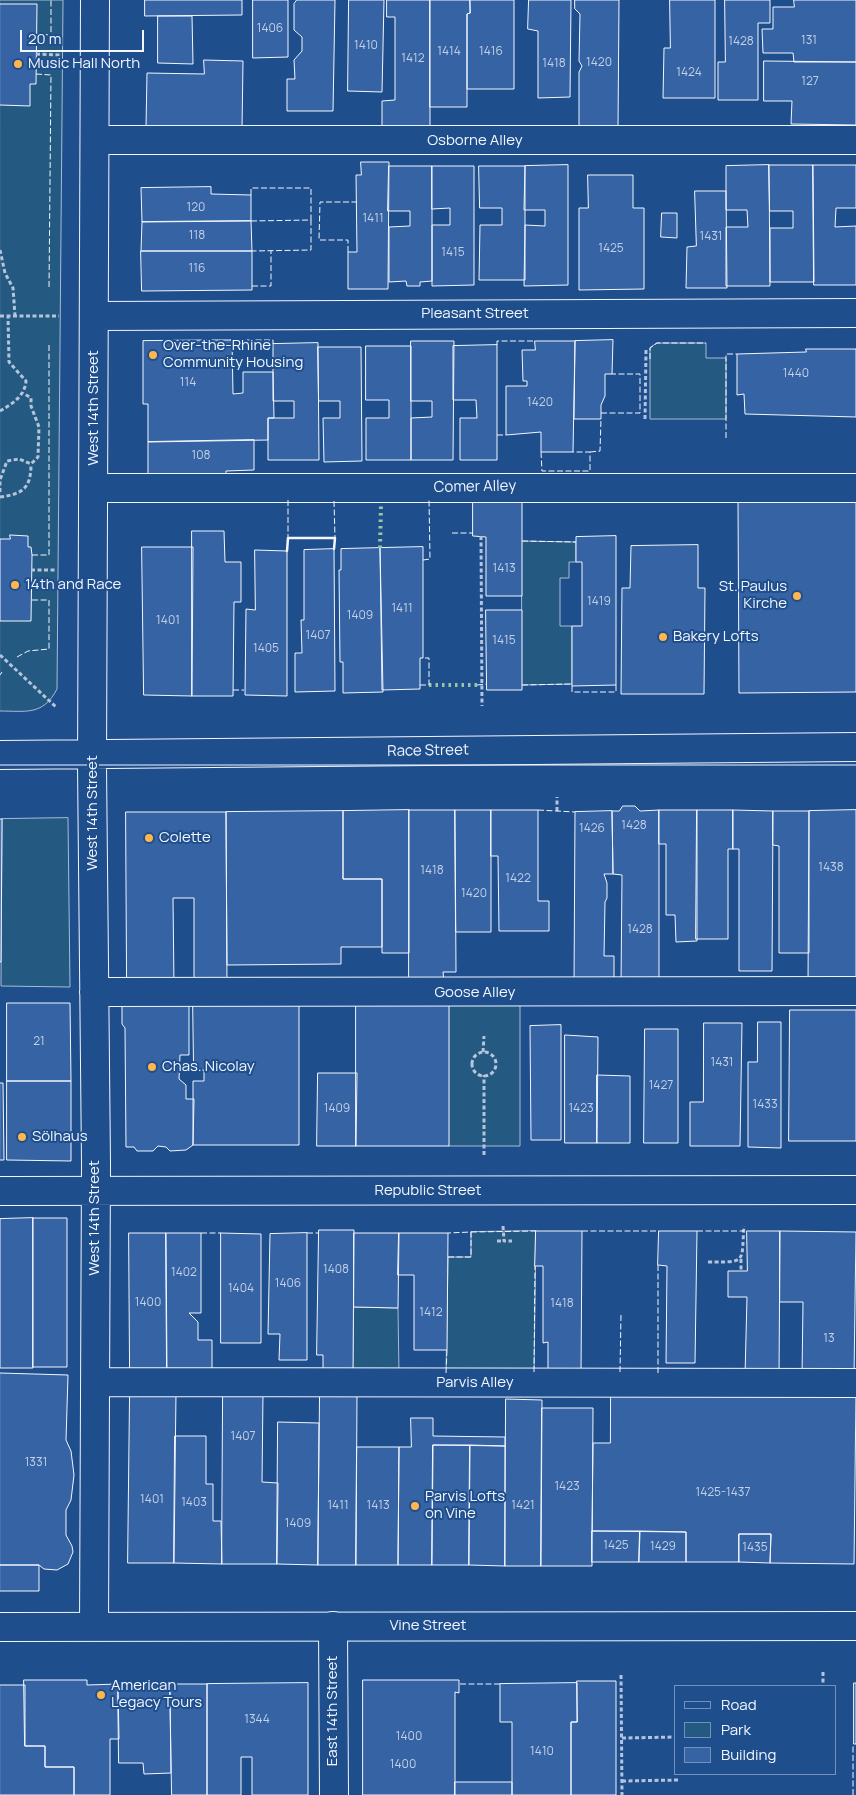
<!DOCTYPE html>
<meta charset="utf-8">
<style>
body{margin:0}
#map{position:relative;width:856px;height:1795px;overflow:hidden;background:#1f4e8c;font-family:Manrope,sans-serif}
canvas{display:block}
.legend{position:absolute;left:674px;top:1685px;width:162px;height:90px;box-sizing:border-box;background:#1f4e8c;border:1px solid #7391ba;margin:0;padding:6px 9px;list-style:none;font-size:15px;color:#f2f6ff}
.legend li{display:flex;align-items:center;gap:10px;height:25px}
.legend b{width:25px;border:1px solid #7391ba}
.scale{position:absolute;left:20px;top:30px;width:124px;height:22px;box-sizing:border-box;border:2px solid #f2f6ff;border-top:0;padding-left:6px;font-size:15px;line-height:18px;white-space:nowrap;color:#f2f6ff;-webkit-text-stroke:4px #1f4e8c;paint-order:stroke}
</style>
<div id="map">
<canvas width="856" height="1795"></canvas>
<ul class="legend">
<li><b style="height:6px;background:#1f4e8c"></b>Road</li>
<li><b style="height:14px;background:#245a82"></b>Park</li>
<li><b style="height:14px;background:#3563a3"></b>Building</li>
</ul>
<div class="scale">20 m</div>
</div>
<script>
const context = document.querySelector('canvas').getContext('2d');
context.lineJoin = 'round';
function paint(path, color) { context.fillStyle = color; context.fill(path, 'evenodd'); }
function trace(path, color, width, dash) { context.strokeStyle = color; context.lineWidth = width; context.lineCap = dash ? 'butt' : 'round'; context.setLineDash(dash || []); context.stroke(path); }
function label(font, color, halo, rows, align = 'center') {
  context.font = font + ' Manrope,sans-serif'; context.lineWidth = 4; context.setLineDash([]); context.textBaseline = 'middle'; context.strokeStyle = halo; context.fillStyle = color; for (const [text, x, y, turn = 0] of rows) {
    context.save(); context.translate(x, y); context.rotate((+turn || 0) * Math.PI / 180); context.textAlign = isNaN(turn) ? turn : align; if (halo) context.strokeText(text, 0, 0); context.fillText(text, 0, 0); context.restore();
  }
}
const green = new Path2D(`
 M0,0H63L57,689C43,716 26,711 0,711Z
 M657,343H706V358H726V419H650V348Z
 M522,541L576,542V562H569V578H560V626H572V684L522,685Z
 M68,818L70,987L1,986L2,819Z
 M449,1003H520V1146H449Z
 M536,1231L534,1374H446L448,1257H471V1232Z
 M354,1307L398,1308L399,1375H353Z`);
paint(green, '#245a82');
trace(green, '#a8bbd7', 1);
const building = new Path2D(`
 M145,0H242V15L145,16Z
 M253,0H288V57L253,58Z
 M297,0H335L333,111H287V79H295L294,60L302,51V37L294,30V4Z
 M349,0H384L382,92L348,91Z
 M387,0H430V131H382V101L395,100V17H387Z
 M430,0H470V13L467,14V107H430Z
 M470,0H514V89H467V14L470,13Z
 M529,0H571L570,97L538,98V31L528,29Z
 M575,0H619L618,128L579,130V72L582,66L579,61L580,14L575,9Z
 M670,0H715V98H663L664,48H670Z
 M725,0H770V23H758V100H718V62H725Z
 M794,0H856V62H794L793,53H763L762,29H773V7H794Z
 M0,4H37L36,84H30V106L0,105Z
 M158,16H192L193,64L158,63Z
 M204,60L243,61L242,129L146,127L147,73L204,74Z
 M764,61L856,62V125L791,124L792,101H764Z
 M361,162H389L388,289H348V252H357L356,175H361Z
 M568,165V285L524,286L525,225L545,226V210H524L525,166Z
 M769,165L770,286H726V227H748L747,210H726V166Z
 M769,165H813L814,282H770V228H793V211H770Z
 M813,165H856V208H836L835,227L856,226V285H814Z
 M389,166H432V281L420,282V286H407L406,281L389,282V227L410,226V211H388Z
 M432,166H474V285L432,286V225H450V208L432,209Z
 M479,166H525V280H479L480,225H502V208H480Z
 M588,175H633V208H644V289L579,290V208H588Z
 M211,187V194L251,195V221L142,222L141,188Z
 M695,191H726L727,288H686L687,247L696,246Z
 M662,213H677V238L661,237Z
 M251,221L252,251H141L142,222Z
 M141,251H252V290L142,291Z
 M208,340H232L233,394L243,393V372H273L274,418H268V440L148,442V404H143V341Z
 M613,340L612,374H605V396L601,405V419H574L575,341Z
 M411,341H454L453,460H411V418L432,417V401H411Z
 M535,341H575L573,452H541V432L506,435V386H527V381H523L522,350H535Z
 M318,343L319,460H268V418H294V401H273V344Z
 M497,345V460H460V418H477L476,400H453V346Z
 M366,346H411V460H366V418H389V400H366Z
 M318,347H361L362,461L324,462L323,418H340V401H319Z
 M806,349H856V417L745,414L744,394L737,395V354L806,352Z
 M254,440V470L226,471V477L148,478V442Z
 M856,499V692L739,693L738,500Z
 M473,500H522V596H486V537L473,536Z
 M192,531H224L225,562H241V602H234L233,696H192Z
 M10,535L28,536V547H31L32,555L31,621H0V539H10Z
 M616,536V685L572,686V626H582V562H576V537Z
 M698,545V588H705L704,694H621L622,588H630L631,546Z
 M142,547H193L192,696L144,695Z
 M423,547V658H420V689L382,690L380,548Z
 M380,548L383,692L343,693V662H340L339,570H341V549Z
 M334,549L335,691L295,692V653H302L301,620H304V550Z
 M255,550L287,551V696L245,695L246,609L255,610Z
 M486,610H522V690H487Z
 M623,806H635L640,811L659,810V984L621,985L622,875L613,874L612,811H619Z
 M409,810V953H382V879H343V811Z
 M409,810H455L456,972H443L444,981H409Z
 M455,810H491V932H456Z
 M491,810H538V901H549V931H499L498,856H491Z
 M659,810H697V941L676,942L675,915H666V844H659Z
 M697,810H733V849H728V939H696Z
 M733,810L773,811L772,971H739V849H733Z
 M856,810V982L808,983L809,811Z
 M343,811V879H382V947H341V964L227,965L226,812Z
 M612,811L613,874H604L607,883V898L605,902L604,956H614V987L574,986L575,812Z
 M773,811H809V953H779V846L773,845Z
 M126,812H226L227,986H194V898H173L174,986H127Z
 M0,819H2L1,962H0Z
 M189,998V1055H180L179,1079L186,1085V1099H194L193,1145L186,1150L170,1151L166,1147L158,1146L153,1151H137L134,1147H126L125,1028L122,1024V1007L125,1004Z
 M193,1002H299V1145H193V1081H204V1070H194Z
 M7,1003H70L71,1081H7Z
 M356,1003H449V1146H356Z
 M790,1010H856V1141H789Z
 M758,1022H781V1148L748,1147V1062H757Z
 M704,1023H742L740,1146H690V1102H703Z
 M561,1025V1140H531L530,1026Z
 M645,1029H678V1143H644Z
 M565,1035L598,1037L597,1143H565Z
 M318,1073H357L356,1146H317Z
 M597,1075L630,1076V1143H597Z
 M7,1081H71V1161L7,1160Z
 M0,1083H3L4,1160H0Z
 M33,1218H67V1367H33Z
 M33,1218V1368H0V1219Z
 M319,1230H354L353,1375L323,1374V1355H317Z
 M536,1231H582L581,1375H548V1342L543,1343V1266H535Z
 M659,1231H697L695,1363H666L667,1266L658,1265Z
 M747,1231H780L779,1376H745L747,1297H728V1271H747Z
 M780,1231L856,1232L854,1376L802,1375L803,1302H780Z
 M129,1233H166L167,1374L130,1373Z
 M166,1233H201V1313H189L198,1322V1340H212V1373L167,1374Z
 M221,1233L261,1234V1343H221Z
 M307,1233V1360H279L280,1334H268L270,1234Z
 M354,1233H399L398,1308L354,1307Z
 M399,1233H448L447,1350H414V1275H398Z
 M0,1373L68,1375L66,1440L71,1451L74,1475L71,1500L66,1510V1535L72,1546L73,1552L68,1564L57,1570L44,1569L39,1565H0Z
 M611,1390L856,1392L854,1564L770,1563L771,1534H739V1562H686V1532L592,1531L593,1443H610Z
 M130,1391L176,1392L174,1563H128Z
 M223,1392H263L262,1482L278,1483L277,1564H222Z
 M320,1392L357,1393L356,1565H318Z
 M506,1399L542,1400L541,1566H505Z
 M542,1408H593L592,1566H541Z
 M411,1418H433V1436L505,1437V1446L433,1445L432,1565H398L399,1447H411Z
 M278,1422L319,1423L318,1565L277,1564Z
 M175,1436H206V1484H213V1521H221L222,1564L174,1563Z
 M433,1445H470L469,1565H432Z
 M470,1445L505,1446V1566L469,1565Z
 M357,1447H399L398,1565H356Z
 M592,1531H640L639,1562H592Z
 M640,1531L686,1532V1562H639Z
 M739,1534H771L770,1563L739,1562Z
 M0,1565H39V1591H0Z
 M24,1680H87V1685L118,1684L119,1739H110V1795H74V1767H45V1746H25Z
 M363,1680H459V1693L455,1692V1795H363Z
 M577,1681H616V1795H571V1722H577Z
 M308,1683V1795H252V1757H241V1795H207V1684Z
 M577,1683V1722H571V1795H512V1722H500V1684Z
 M854,1683H856V1744H854Z
 M118,1684H170L171,1773L144,1774L143,1763H119Z
 M170,1684H207V1795H172Z
 M0,1685H25V1746H45V1767H74V1795H0Z
 M455,1782H512V1795H455Z`);
paint(building, '#3563a3');
trace(building, '#f2f6ff', 1);
const minor = new Path2D(`
 M95,140H856
 M95,316L856,313
 M94,488H856
 M0,755L856,747
 M94,992L856,991
 M0,1191L856,1190
 M95,1382L856,1383
 M94,1626L96,1164L92,765L95,0
 M333,1626L334,1795`);
const major = new Path2D(`
 M0,1627L856,1626`);
trace(minor, '#f2f6ff', 30);
trace(major, '#f2f6ff', 30);
trace(new Path2D(`
 M36,54L60,55
 M0,250L5,273L13,288L15,316
 M0,316H59
 M0,411C12,404 25,396 26,381L9,362L8,316
 M645,419L646,350
 M0,492V480L7,461L19,459L31,464L38,457L39,427L31,406V398L23,393
 M0,497C23,494 31,488 31,464
 M481,536L482,706
 M31,570H56
 M0,655L56,707
 M557,811V797
 M483,1052L484,1036
 M472 1064a12 12 0 1 1 24 0a12 12 0 1 1-24 0Z
 M484,1155V1075
 M503,1226L504,1241H512
 M497,1241H504
 M741,1259V1271
 M708,1262C748,1262 741,1263 744,1226
 M823,1672V1686
 M621,1675L622,1795
 M622,1738L675,1737
 M622,1781L680,1780`), '#b3c4dc', 3, [4, 2.5]);
trace(minor, '#1f4e8c', 28);
trace(major, '#1f4e8c', 28);
trace(new Path2D(`
 M0,765H856`), '#f2f6ff', 1);
trace(new Path2D(`
 M380,548L381,504
 M429,685H477`), '#97c8a6', 4, [2.5, 4]);
trace(new Path2D(`
 M37,34L51,35V0
 M36,74L51,75L49,289
 M251,195V188H311V220
 M251,221L311,220V250L252,251
 M348,252V240H319L320,202H357
 M252,286H271V251
 M230,340H273V344
 M497,345V341H535
 M650,359V348L657,343H706
 M601,413H640V374H612
 M497,435H506
 M726,438V354H737
 M541,452L542,471H590V452H573
 M590,452L600,451L601,419
 M288,500V538
 M334,501L335,538
 M452,533H473
 M522,541L576,542
 M32,555H49V344
 M423,560L430,559L429,499
 M17,657L28,651L49,649V600H30
 M0,675L2,672
 M420,685H429V658H423
 M477,685L487,684
 M522,685L572,684
 M572,686V692H616V685
 M233,690H244
 M538,810L575,812
 M582,1231H659
 M697,1231H744
 M471,1232L536,1231
 M201,1233H221
 M307,1233H319
 M448,1257H471V1232L448,1233
 M534,1372L535,1266
 M620,1372L621,1314
 M446,1373L447,1350
 M658,1373V1265
 M460,1684H500
 M705,1686H815
 M853,1795V1745`), '#f2f6ff', 1, [6, 2.5]);
trace(new Path2D(`
 M287,551L288,538H335L334,549`), '#f2f6ff', 2.5);
for (const [x, y, r, color] of [
 [18,64,5,"#ffb74d"],
 [153,355,5,"#ffb74d"],
 [15,585,5,"#ffb74d"],
 [797,596,5,"#ffb74d"],
 [663,637,5,"#ffb74d"],
 [149,838,5,"#ffb74d"],
 [152,1067,5,"#ffb74d"],
 [22,1137,5,"#ffb74d"],
 [415,1506,5,"#ffb74d"],
 [101,1695,5,"#ffb74d"]
]) { const dot = new Path2D(); dot.arc(x, y, r, 0, 2 * Math.PI); context.fillStyle = color; context.fill(dot); trace(dot, '#1f4e8c', 2); }
label('12px', '#c3d1e8', null, [
 ["1406",270,29],
 ["131",809,41],
 ["1428",741,42],
 ["1410",366,46],
 ["1414",449,52],
 ["1416",491,52],
 ["1412",413,59],
 ["1420",599,63],
 ["1418",554,64],
 ["1424",689,73],
 ["127",810,82],
 ["120",196,208],
 ["1411",373,219],
 ["118",197,236],
 ["1431",711,237],
 ["1425",611,249],
 ["1415",453,253],
 ["116",197,269],
 ["1440",796,374],
 ["114",188,383],
 ["1420",540,403],
 ["108",201,456],
 ["1413",504,569],
 ["1419",599,602],
 ["1411",402,609],
 ["1409",360,616],
 ["1401",168,621],
 ["1407",318,636],
 ["1415",504,641],
 ["1405",266,649],
 ["1428",634,826],
 ["1426",592,829],
 ["1438",831,868],
 ["1418",432,871],
 ["1422",518,879],
 ["1420",474,894],
 ["1428",640,930],
 ["21",39,1042],
 ["1431",722,1063],
 ["1427",661,1086],
 ["1433",765,1105],
 ["1409",337,1109],
 ["1423",581,1109],
 ["1408",336,1270],
 ["1402",184,1273],
 ["1406",288,1284],
 ["1404",241,1289],
 ["1400",148,1303],
 ["1418",562,1304],
 ["1412",431,1313],
 ["13",829,1339],
 ["1407",243,1437],
 ["1331",36,1463],
 ["1423",567,1487],
 ["1425-1437",723,1493],
 ["1401",152,1500],
 ["1403",194,1503],
 ["1411",338,1506],
 ["1413",378,1506],
 ["1421",523,1506],
 ["1409",298,1524],
 ["1425",616,1546],
 ["1429",663,1547],
 ["1435",755,1548],
 ["1344",257,1720],
 ["1400",409,1737],
 ["1410",542,1752],
 ["1400",403,1765]
]);
label('15px', '#f2f6ff', '#1f4e8c', [
 ["Music Hall North",28,64],
 ["Over-the-Rhine",163,346],
 ["Community Housing",163,363],
 ["14th and Race",25,585],
 ["St. Paulus",787,587,"right"],
 ["Kirche",787,604,"right"],
 ["Bakery Lofts",673,637],
 ["Colette",159,838],
 ["Chas. Nicolay",162,1067],
 ["Sölhaus",32,1137],
 ["Parvis Lofts",425,1497],
 ["on Vine",425,1514],
 ["American",111,1686],
 ["Legacy Tours",111,1703]
], 'left');
label('15px', '#f2f6ff', '#1f4e8c', [
 ["Osborne Alley",475,141],
 ["Pleasant Street",475,314],
 ["West 14th Street",94,408,-90],
 ["Comer Alley",475,487,-1],
 ["Race Street",428,751,-1],
 ["West 14th Street",93,813,-90],
 ["Goose Alley",475,993],
 ["Republic Street",428,1191],
 ["West 14th Street",95,1218,-90],
 ["Parvis Alley",475,1383],
 ["Vine Street",428,1626],
 ["East 14th Street",333,1711,-90]
]);
</script>
